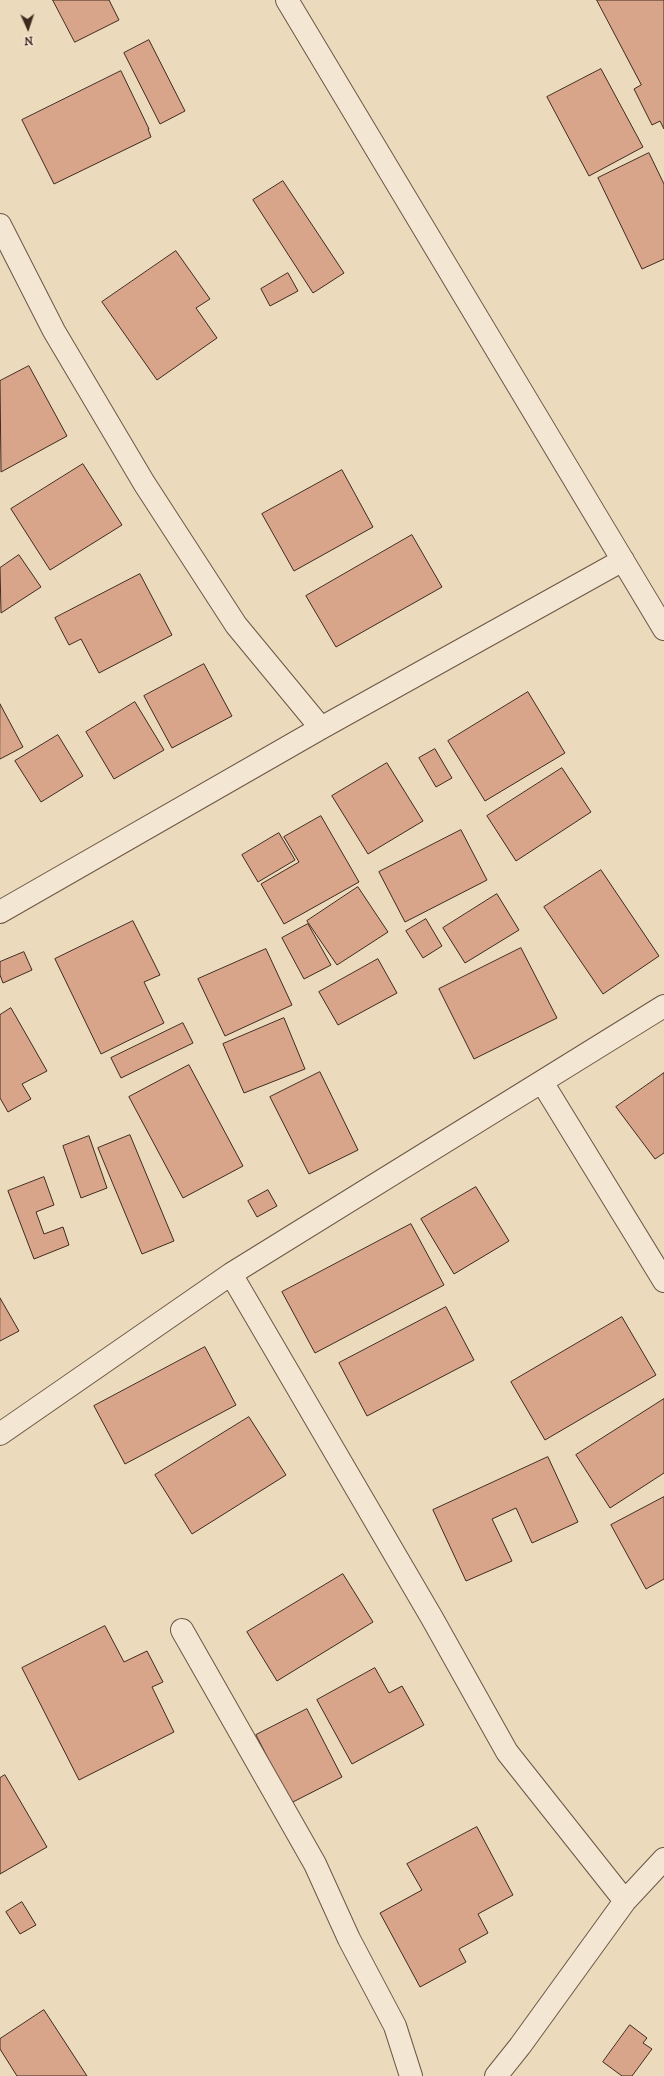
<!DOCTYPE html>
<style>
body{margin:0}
#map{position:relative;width:664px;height:2076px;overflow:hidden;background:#ecdabc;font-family:"IM FELL DW Pica",serif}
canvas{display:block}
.north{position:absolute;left:8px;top:8px;width:40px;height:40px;-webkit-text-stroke:3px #f3e7d3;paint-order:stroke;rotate:177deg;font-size:11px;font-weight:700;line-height:16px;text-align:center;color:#402a1f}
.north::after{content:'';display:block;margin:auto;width:14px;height:18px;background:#402a1f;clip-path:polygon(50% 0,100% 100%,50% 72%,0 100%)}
</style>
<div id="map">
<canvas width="664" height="2076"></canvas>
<div class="north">N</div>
</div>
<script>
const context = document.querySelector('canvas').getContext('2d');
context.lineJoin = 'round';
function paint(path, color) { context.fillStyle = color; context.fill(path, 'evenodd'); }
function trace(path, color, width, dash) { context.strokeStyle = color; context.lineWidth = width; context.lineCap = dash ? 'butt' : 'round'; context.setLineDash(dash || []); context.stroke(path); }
const building = new Path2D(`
 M53,0H109L119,20L75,42Z
 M597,0H664V129L660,121L652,125L634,89L641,85Z
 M149,40L185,111L160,124L124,53Z
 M601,69L643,147L589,176L547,97Z
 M121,71L149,129H148L151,137L54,184L22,120Z
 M649,153L664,184V259L642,269L598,178Z
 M283,181L344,273L313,293L253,200Z
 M176,251L210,299L196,308L217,338L157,380L102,302Z
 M288,273L298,291L270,306L261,289Z
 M29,366L67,436L1,472L0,381Z
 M83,464L122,525L50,570L11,509Z
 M342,470L373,527L294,571L262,514Z
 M412,535L442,587L336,647L306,596Z
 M19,555L41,587L1,613L0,568Z
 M140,574L172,635L99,673L81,639L69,645L55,618Z
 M204,664L232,716L172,748L144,696Z
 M528,692L565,753L485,801L448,741Z
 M135,702L164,750L114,779L86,732Z
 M0,704L23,747L0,759Z
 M58,735L83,776L41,802L15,761Z
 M435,749L452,778L436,787L419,758Z
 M387,763L423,821L368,854L332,796Z
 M562,768L591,812L516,861L487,816Z
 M321,816L359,882L284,924L261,884L299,862L284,837Z
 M461,830L487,880L405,922L379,872Z
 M279,833L295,860L258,882L242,855Z
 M601,870L659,956L603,994L544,907Z
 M358,887L388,932L337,965L307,921Z
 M497,894L519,930L465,963L443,928Z
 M426,919L442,946L423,958L406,931Z
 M133,921L160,975L144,982L164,1023L101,1054L55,959Z
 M308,924L331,965L304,979L282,938Z
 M521,948L557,1018L474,1059L439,989Z
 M266,949L292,1005L225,1036L198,979Z
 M24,952L32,970L3,983L0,975V962Z
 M378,959L397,993L338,1025L319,992Z
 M11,1008L47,1071L22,1084L31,1099L8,1112L0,1098V1015Z
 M284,1018L305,1069L244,1093L223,1044Z
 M183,1023L193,1043L121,1078L111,1058Z
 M189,1065L243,1166L183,1198L129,1097Z
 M320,1072L358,1150L309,1174L270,1097Z
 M664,1073V1153L655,1159L616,1107Z
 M130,1135L174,1241L142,1254L98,1148Z
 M89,1136L107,1188L81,1198L63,1146Z
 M44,1177L54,1205L36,1212L44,1234L63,1227L69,1245L34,1259L8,1191Z
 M476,1187L509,1241L454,1274L421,1219Z
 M268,1190L277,1206L257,1217L248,1201Z
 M411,1224L444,1285L315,1353L282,1292Z
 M0,1298L19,1331L0,1341Z
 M446,1307L474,1360L367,1416L339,1363Z
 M622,1317L656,1375L545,1440L511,1382Z
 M205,1347L236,1405L125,1464L94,1406Z
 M664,1399V1473L610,1508L576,1455Z
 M249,1417L286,1475L192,1534L155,1475Z
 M548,1457L578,1522L532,1543L516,1508L492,1519L512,1561L466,1581L433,1510Z
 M664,1497V1579L646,1589L611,1525Z
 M343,1574L373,1622L277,1681L247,1632Z
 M105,1626L124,1662L147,1651L163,1682L152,1687L174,1732L79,1780L22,1668Z
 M375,1668L389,1693L402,1686L424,1725L352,1764L317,1700Z
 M307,1709L342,1777L291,1803L256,1735Z
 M5,1775L47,1847L0,1874V1778Z
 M477,1827L513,1895L478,1914L488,1933L459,1949L466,1962L420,1987L380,1913L422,1890L407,1864Z
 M22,1902L36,1925L20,1934L6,1912Z
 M44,2010L87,2076H17L0,2049V2039Z
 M630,2025L647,2038L643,2043L652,2049L632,2076H622L603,2062Z`);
paint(building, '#d8a58b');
trace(building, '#402a1f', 1);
const minor = new Path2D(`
 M287,0L664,629
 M0,225L54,331L144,483L236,625L321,728
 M0,912L321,728L623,560
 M542,1082L664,1281
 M231,1274L432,1618L507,1752L625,1901
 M0,1434L231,1274L664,1006
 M182,1630L315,1864L349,1939L395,2026L411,2076
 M496,2076L520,2046L625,1901L664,1859`);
trace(minor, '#6b5646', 24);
trace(minor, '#f3e7d3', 22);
</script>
